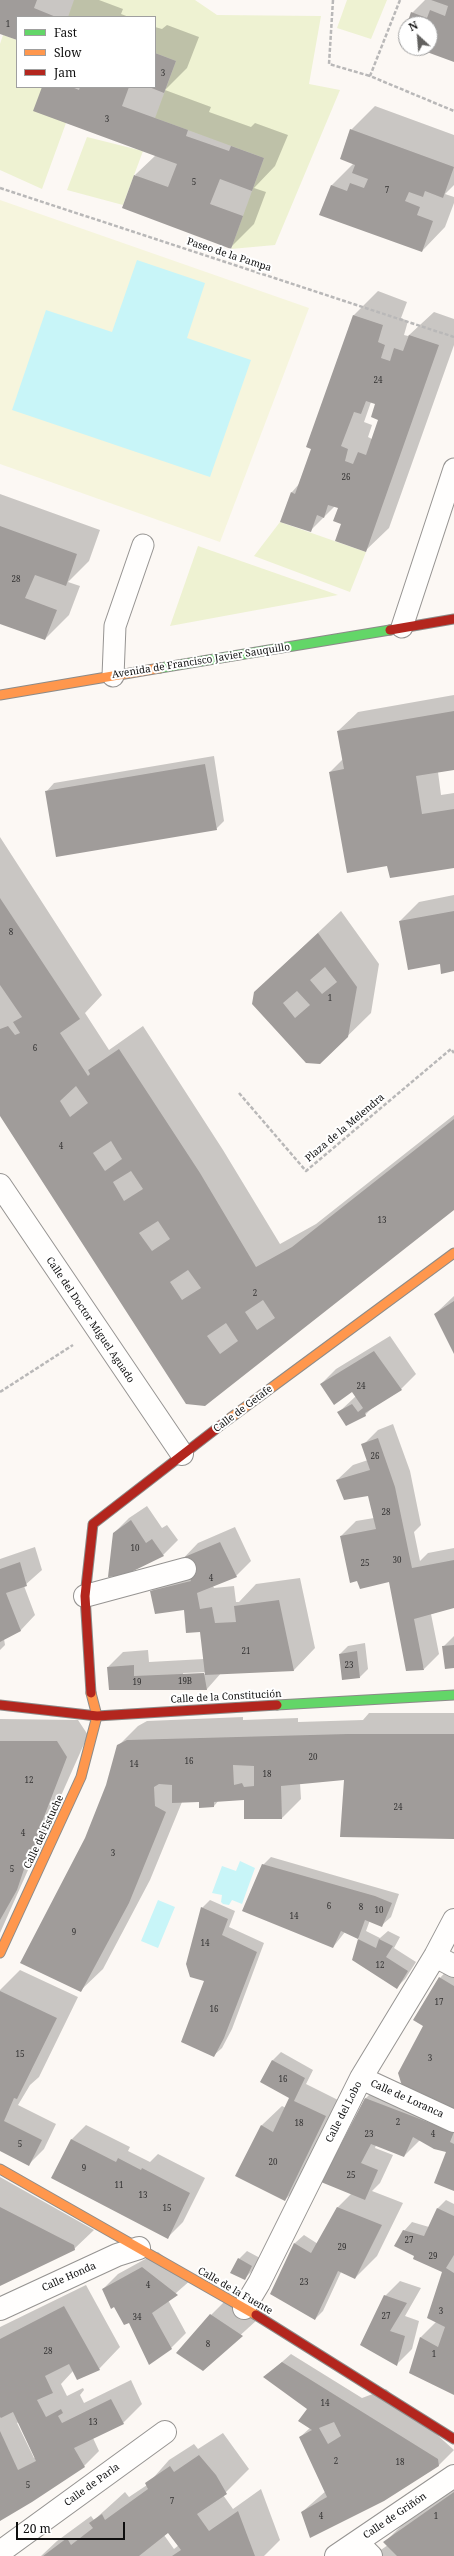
<!DOCTYPE html>
<meta charset="utf-8">
<style>
body{margin:0}
#map{position:relative;width:454px;height:2556px;overflow:hidden;background:#fcf8f4;font-family:"Noto Serif",serif}
canvas{display:block}
.legend{position:absolute;left:16px;top:16px;width:140px;height:72px;box-sizing:border-box;background:#fff;border:1px solid #9f9f9f;margin:0;padding:5px 7px;list-style:none;font-size:12px;color:#0f0f0f}
.legend li{display:flex;align-items:center;gap:8px;height:20px}
.legend b{width:20px;border:1px solid #9f9f9f}
.north{position:absolute;left:398px;top:16px;width:40px;height:40px;box-sizing:border-box;background:#fff;border:1px solid #9f9f9f;border-radius:50%;rotate:334deg;font-size:11px;font-weight:700;line-height:16px;text-align:center;color:#0f0f0f}
.north::after{content:'';display:block;margin:auto;width:14px;height:18px;background:#62615f;clip-path:polygon(50% 0,100% 100%,50% 72%,0 100%)}
.scale{position:absolute;left:16px;top:2522px;width:109px;height:18px;box-sizing:border-box;border:2px solid #0f0f0f;border-top:0;padding-left:5px;font-size:12px;line-height:14px;white-space:nowrap;color:#0f0f0f;-webkit-text-stroke:3px #fff;paint-order:stroke}
</style>
<div id="map">
<canvas width="454" height="2556"></canvas>
<ul class="legend">
<li><b style="height:5px;background:#63d668"></b>Fast</li>
<li><b style="height:5px;background:#ff974d"></b>Slow</li>
<li><b style="height:5px;background:#b3261e"></b>Jam</li>
</ul>
<div class="north">N</div>
<div class="scale">20 m</div>
</div>
<script>
const context = document.querySelector('canvas').getContext('2d');
context.lineJoin = 'round';
function paint(path, color) { context.fillStyle = color; context.fill(path, 'evenodd'); }
function trace(path, color, width, dash) { context.strokeStyle = color; context.lineWidth = width; context.lineCap = dash ? 'butt' : 'round'; context.setLineDash(dash || []); context.stroke(path); }
function label(font, color, halo, rows, align = 'center') {
  context.font = font + ' "Noto Serif",serif'; context.lineWidth = 4; context.setLineDash([]); context.textBaseline = 'middle'; context.strokeStyle = halo; context.fillStyle = color; for (const [text, x, y, turn = 0] of rows) {
    context.save(); context.translate(x, y); context.rotate((+turn || 0) * Math.PI / 180); context.textAlign = isNaN(turn) ? turn : align; if (halo) context.strokeText(text, 0, 0); context.fillText(text, 0, 0); context.restore();
  }
}
paint(new Path2D(`
 M74,0H195L217,15L321,16L309,84L340,90L275,245L231,249L264,158L155,118L176,61L155,53V17H68Z
 M347,0H387L371,39L337,28Z
 M3,35L17,40V87H42L66,123L42,189L0,170V44Z
 M87,137L143,151L123,205L67,190Z
 M280,522L366,552L350,592L254,556Z
 M198,546L338,595L170,626Z`), '#eef2d2');
paint(new Path2D(`
 M0,200L309,308L220,542L0,464Z`), '#f6f5dd');
paint(new Path2D(`
 M137,260L205,283L187,338L251,360L210,477L12,410L46,310L112,332Z
 M240,1861L255,1868L242,1904L232,1900L229,1905L223,1904L221,1902L222,1895L212,1893L222,1866L236,1871Z
 M158,1900L175,1907L158,1948L141,1941Z`), '#c8f5f8');
paint(new Path2D(`
 M0,0H99L123,9L121,14L129,17H17V39L0,33Z
 M425,0H454V61L418,48H430V24H408L412,13Z
 M167,25L199,37L187,68L165,90L211,107L209,112L251,127L255,123L288,135L275,166L254,188L266,192L254,224L231,247L135,175L156,155L43,87H155V27L162,29Z
 M375,106L454,135V185L445,194L454,197V203L445,227L422,251L331,186L354,163L351,130Z
 M378,291L407,302L401,318L408,321L404,335L408,336L434,312L454,319V345L389,528L365,551L342,523L340,507L335,506L310,531L281,521L292,492L299,484L312,449L307,447L354,315ZM371,402L376,403L379,419L372,439L368,437L372,425L364,422Z
 M0,494L100,530L89,561L68,582L80,586L69,615L45,639L0,623Z
 M454,695V769L438,772L441,795L454,793V866L388,865L330,772L343,759L338,731L358,712Z
 M214,756L224,821L216,829L46,792L54,783Z
 M0,837L102,995L85,1013L109,1050L143,1026L223,1150L280,1244L316,1224L454,1115V1209L205,1405L0,1114Z
 M454,895V970L440,962L400,921L419,902Z
 M341,911L379,964L371,1013L320,1063L255,992Z
 M454,1296V1352L435,1314Z
 M390,1336L416,1374L401,1389L376,1404L365,1415L339,1412L356,1396L353,1391L321,1384L336,1369Z
 M393,1424L410,1471L421,1525L414,1532L420,1561L428,1553L454,1548V1607L431,1614L439,1654L424,1669L390,1581L341,1536L356,1521L374,1518L369,1495L337,1480L353,1465L368,1460L363,1445L378,1430Z
 M147,1506L162,1528L167,1525L178,1540L163,1555L114,1533L129,1518Z
 M235,1527L251,1561L236,1576L213,1586L214,1588L234,1586L236,1602H239L256,1584L300,1578L315,1648L294,1670L222,1672L207,1689H110L108,1667L123,1652L148,1650L149,1662L204,1659L201,1631L184,1610L151,1592L198,1543ZM209,1672L210,1674L183,1675V1673Z
 M35,1547L42,1570L24,1586L35,1615L20,1631L4,1639L5,1645L0,1650V1559Z
 M454,1636V1667L443,1647Z
 M365,1643L368,1669L360,1677L340,1654L348,1646Z
 M369,1713H454V1838L345,1777L300,1783L301,1799L282,1818L245,1798L219,1800L214,1806L200,1801L182,1802L150,1880L103,1969L81,1990L86,1838L107,1786L118,1746L138,1726L147,1721L243,1717V1720L298,1718V1722L363,1720Z
 M0,1719L78,1720L88,1735L0,1933Z
 M271,1857L399,1894L391,1917L382,1925L370,1920L366,1931L380,1938L388,1931L400,1937L394,1948L416,1962L405,1979L397,1987L353,1960L359,1939L345,1932L333,1947L263,1865Z
 M210,1900L235,1911L229,1927L264,1943L232,2029L222,2048L213,2056L205,1981L202,1908Z
 M454,1963V2108L424,2026L440,1978Z
 M20,1970L78,1997L39,2077L30,2085L18,2105L56,2124L44,2149L29,2164L0,2150V1990Z
 M281,2052L313,2070L306,2084L340,2101L304,2180L285,2200L237,2175L262,2125L282,2106L286,2108L291,2098L261,2081L273,2060Z
 M381,2083L454,2120V2190L447,2151L420,2140L404,2156L376,2145L375,2148L393,2155L380,2183L372,2191L403,2203L377,2256L355,2278L342,2270L323,2311L315,2319L271,2294L295,2243L304,2235L318,2244L337,2208L352,2193L323,2181L366,2098Z
 M86,2125L130,2147L128,2151L150,2162L158,2154L205,2178L183,2222L168,2237L71,2140Z
 M0,2177L94,2230L74,2249L0,2285Z
 M446,2200L454,2204V2394L410,2373L421,2337L437,2321L443,2271L416,2255L404,2231L412,2222L429,2227L438,2208Z
 M247,2251L260,2258L253,2270L244,2279L239,2259Z
 M158,2252L192,2279L168,2300L186,2333L171,2348L129,2322L114,2306L103,2289L118,2274Z
 M400,2281L421,2288L405,2316L419,2321L412,2349L397,2364L361,2344L385,2296Z
 M86,2285L120,2347L99,2369L73,2371L61,2384L67,2396L83,2388L84,2390L80,2395L84,2403L131,2380L142,2404L123,2423L93,2438L99,2451L84,2466L0,2520V2327ZM19,2422L36,2457L34,2458L17,2423Z
 M226,2300L257,2320L203,2369L211,2315Z
 M291,2354L362,2398L386,2389L454,2450L439,2465L302,2512L327,2490L300,2437L310,2428L309,2409L265,2377Z
 M223,2433L249,2469L223,2495L233,2509L261,2489L280,2540L264,2556H41L57,2541L91,2516L94,2520L125,2492L129,2497L147,2485L169,2460L194,2444L198,2449ZM169,2531L179,2545L174,2549L164,2535Z
 M454,2487V2556H372L388,2545L385,2542L406,2521Z`), '#0003');
paint(new Path2D(`
 M0,0H37L34,8L56,17H17V40L0,34Z
 M431,0H454V62L416,48H430V24H407L411,12L427,18L430,10L445,16L448,6Z
 M406,26V45L400,43Z
 M155,53L176,61L164,93L149,87H155Z
 M42,87H72L79,90L80,87H129L122,106L188,130L186,136L229,151L231,146L264,158L252,191L220,179L210,204L243,216L231,249L122,208L134,175L168,187L177,164L33,111Z
 M350,129L454,167L443,198L425,191L423,197L409,192L405,201L420,207L417,215L433,221L422,252L319,215L331,185L347,191L350,183L364,188L368,179L352,173L355,165L340,159Z
 M353,315L383,325L378,342L385,345L381,358L390,361L394,348L403,351L409,335L439,345L366,552L335,541L341,524L333,521L338,508L328,505L324,518L317,515L311,532L280,522L291,492L295,494L311,449L306,447ZM366,401L375,404L371,417L378,420L366,455L358,452L353,464L345,461L348,449L341,446L354,412L361,414Z
 M0,526L77,554L66,586L35,575L25,598L57,610L45,640L0,624Z
 M454,711V770L416,776L422,814L454,809V868L390,878L387,866L347,873L329,772L344,769L337,731Z
 M205,764L217,830L56,857L45,791Z
 M0,898L80,1019L60,1033L88,1076L90,1074L88,1070L119,1049L200,1173L256,1267L292,1247L454,1119V1210L205,1406L186,1404L0,1116V1029L8,1026L15,1035L20,1033L13,1022L22,1017L0,985ZM76,1086L88,1103L70,1117L60,1101ZM111,1141L122,1159L105,1171L93,1153ZM131,1171L143,1189L124,1201L113,1182ZM158,1221L170,1239L152,1251L139,1233ZM188,1270L201,1288L182,1300L170,1282ZM263,1300L275,1318L257,1330L245,1312ZM226,1323L238,1341L220,1354L207,1336Z
 M454,911V971L441,974L440,964L408,970L399,921Z
 M318,933L357,987L348,1037L320,1064L306,1063L252,1004L254,992ZM325,967L337,982L322,994L310,980ZM297,991L310,1005L295,1018L283,1003Z
 M454,1301V1354L434,1314Z
 M374,1351L402,1390L365,1413L366,1416L346,1426L337,1412L352,1404L358,1412L363,1408L352,1392L334,1405L320,1384Z
 M378,1438L395,1487L412,1568L454,1560V1608L414,1619L424,1670L406,1671L389,1582L360,1589L357,1581L350,1583L340,1536L376,1529L368,1496L344,1500L336,1480L370,1470L361,1444Z
 M131,1520L146,1543L152,1539L164,1556L123,1576L108,1577L113,1533Z
 M220,1542L237,1577L197,1593L200,1609L212,1607L215,1623L236,1622L234,1606L279,1600L294,1671L205,1675L200,1632L186,1633L184,1610L155,1614L150,1591L191,1581L182,1558Z
 M20,1562L27,1586L6,1593L21,1631L0,1642V1569Z
 M454,1645V1668L445,1669L442,1646Z
 M357,1651L360,1678L342,1680L339,1654Z
 M134,1665V1676L204,1673L207,1690H109L107,1667Z
 M347,1734H454V1839L340,1837L344,1780L281,1786L282,1819H244V1800L214,1802V1807L199,1808V1802L172,1803V1785L159,1784L154,1787L155,1806L166,1812L129,1903L81,1992L20,1963L85,1838L106,1785L117,1745L127,1740ZM233,1765L254,1766V1786L244,1787L242,1783L234,1785Z
 M0,1741H57L67,1757L42,1822L49,1825L37,1857L29,1854L17,1890L0,1920Z
 M262,1864L375,1896L392,1903L382,1927L365,1920L358,1939L341,1931L333,1948L242,1911Z
 M201,1907L228,1919L222,1935L257,1952L224,2038L214,2057L181,2042L204,1981L190,1977L186,1964Z
 M358,1939L376,1948L379,1939L393,1946L386,1957L408,1971L397,1989L352,1960Z
 M439,1977L454,1986V2109L403,2089L398,2073L423,2026L413,2020Z
 M0,1991L57,2018L17,2099L14,2098L4,2121L42,2140L29,2166L0,2151Z
 M272,2060L305,2078L294,2101L326,2116L285,2201L235,2176L261,2125L273,2132L289,2098L260,2082Z
 M365,2098L454,2132L450,2142L454,2144V2191L434,2183L446,2152L434,2149L413,2137L404,2157L371,2144L361,2163L378,2170L365,2200L321,2182Z
 M71,2139L116,2162L118,2158L141,2170L142,2168L190,2193L168,2239L51,2178Z
 M0,2207L74,2245L75,2250L0,2286Z
 M337,2207L382,2225L355,2279L338,2271L315,2320L270,2294L294,2243L311,2253Z
 M437,2208L454,2216V2255L446,2268L454,2273V2395L409,2373L420,2337L438,2347L445,2327L427,2318L442,2272L413,2259L414,2256L394,2246L403,2230L424,2236Z
 M238,2258L252,2266L245,2280L230,2273Z
 M142,2267L178,2295L152,2313L172,2349L149,2365L129,2323L124,2325L114,2307L111,2309L102,2289Z
 M384,2295L407,2303L390,2331L405,2336L397,2366L360,2345Z
 M64,2306L100,2370L77,2380L69,2364L45,2376L53,2393L37,2400L46,2417L61,2409L63,2413L58,2416L62,2423L111,2399L124,2424L74,2448L85,2467L32,2502L0,2521V2431L18,2470L36,2461L13,2412L1,2418L0,2417V2339Z
 M210,2314L243,2336L203,2371L176,2353Z
 M282,2362L438,2459L439,2466L384,2501L310,2538L301,2512L327,2497L299,2437L312,2430L298,2421L307,2409L263,2377ZM334,2422L341,2436L328,2444L319,2428Z
 M199,2455L216,2475L227,2494L197,2514L209,2531L238,2511L255,2556H172L181,2550L168,2533L139,2556H43L67,2538L71,2545L93,2528L89,2523L102,2514L105,2520L148,2489L145,2483L170,2466L174,2472Z
 M454,2492V2556H397L383,2542Z`), '#a09c9a');
const lane = new Path2D(`
 M402,627L454,469
 M113,676L115,626L143,545`);
const street = new Path2D(`
 M0,1185L182,1454
 M85,1596L185,1569
 M435,1956L454,1966
 M361,2078L454,2121
 M244,2308L259,2283L361,2078L435,1956L454,1920
 M0,2309L117,2255L139,2248
 M357,2542L371,2556
 M0,2552L165,2432
 M336,2556L454,2476`);
const fast = new Path2D(`
 M160,668L390,630
 M277,1705L454,1695`);
const slow = new Path2D(`
 M0,695L160,668
 M225,1422L454,1253
 M0,1953L81,1777L97,1716L91,1693
 M0,2169L256,2315`);
const jam = new Path2D(`
 M390,630L454,619
 M91,1693L85,1596L93,1524L225,1422
 M0,1705L97,1716L277,1705
 M256,2315L454,2439`);
trace(lane, '#969492', 23);
trace(street, '#969492', 24);
trace(fast, '#8c8b89', 11);
trace(slow, '#8c8b89', 11);
trace(jam, '#8c8b89', 11);
trace(new Path2D(`
 M333,0L329,64L370,76
 M400,0L370,76L454,111
 M0,188L454,337
 M239,1093L306,1171L451,1049L454,1053
 M0,1392L73,1345`), '#b9b8b8', 2.5, [4, 2]);
trace(lane, '#fffefd', 21);
trace(street, '#fffefd', 22);
trace(fast, '#63d668', 9);
trace(slow, '#ff974d', 9);
trace(jam, '#b3261e', 9);
label('8px', '#333232', null, [
 ["1",8,25],
 ["3",163,74],
 ["3",107,120],
 ["5",194,183],
 ["7",387,191],
 ["24",378,381],
 ["26",346,478],
 ["28",16,580],
 ["8",11,933],
 ["1",330,999],
 ["6",35,1049],
 ["4",61,1147],
 ["13",382,1221],
 ["2",255,1294],
 ["24",361,1387],
 ["26",375,1457],
 ["28",386,1513],
 ["10",135,1549],
 ["30",397,1561],
 ["25",365,1564],
 ["4",211,1579],
 ["21",246,1652],
 ["23",349,1666],
 ["19B",185,1682],
 ["19",137,1683],
 ["20",313,1758],
 ["16",189,1762],
 ["14",134,1765],
 ["18",267,1775],
 ["12",29,1781],
 ["24",398,1808],
 ["4",23,1834],
 ["3",113,1854],
 ["5",12,1870],
 ["6",329,1907],
 ["8",361,1908],
 ["10",379,1911],
 ["14",294,1917],
 ["9",74,1933],
 ["14",205,1944],
 ["12",380,1966],
 ["17",439,2003],
 ["16",214,2010],
 ["15",20,2055],
 ["3",430,2059],
 ["16",283,2080],
 ["2",398,2123],
 ["18",299,2124],
 ["23",369,2135],
 ["4",433,2135],
 ["5",20,2145],
 ["20",273,2163],
 ["9",84,2169],
 ["25",351,2176],
 ["11",119,2186],
 ["13",143,2196],
 ["15",167,2209],
 ["27",409,2241],
 ["29",342,2248],
 ["29",433,2257],
 ["23",304,2283],
 ["4",148,2286],
 ["3",441,2312],
 ["27",386,2317],
 ["34",137,2318],
 ["8",208,2345],
 ["28",48,2352],
 ["1",434,2355],
 ["14",325,2404],
 ["13",93,2423],
 ["2",336,2462],
 ["18",400,2463],
 ["5",28,2486],
 ["7",172,2502],
 ["4",321,2517],
 ["1",436,2517]
]);
label('10px', '#0f0f0f', '#fff', [
 ["Paseo de la Pampa",229,255,18],
 ["Avenida de Francisco Javier Sauquillo",201,661,-9],
 ["Plaza de la Melendra",345,1128,-40],
 ["Calle del Doctor Miguel Aguado",90,1320,56],
 ["Calle de Getafe",243,1409,-37],
 ["Calle de la Constitución",226,1697,-3],
 ["Calle del Estuche",44,1832,-65],
 ["Calle de Loranca",407,2099,24],
 ["Calle del Lobo",344,2112,-63],
 ["Calle Honda",69,2277,-24],
 ["Calle de la Fuente",235,2291,30],
 ["Calle de Parla",92,2485,-36],
 ["Calle de Griñón",395,2516,-34]
]);
</script>
